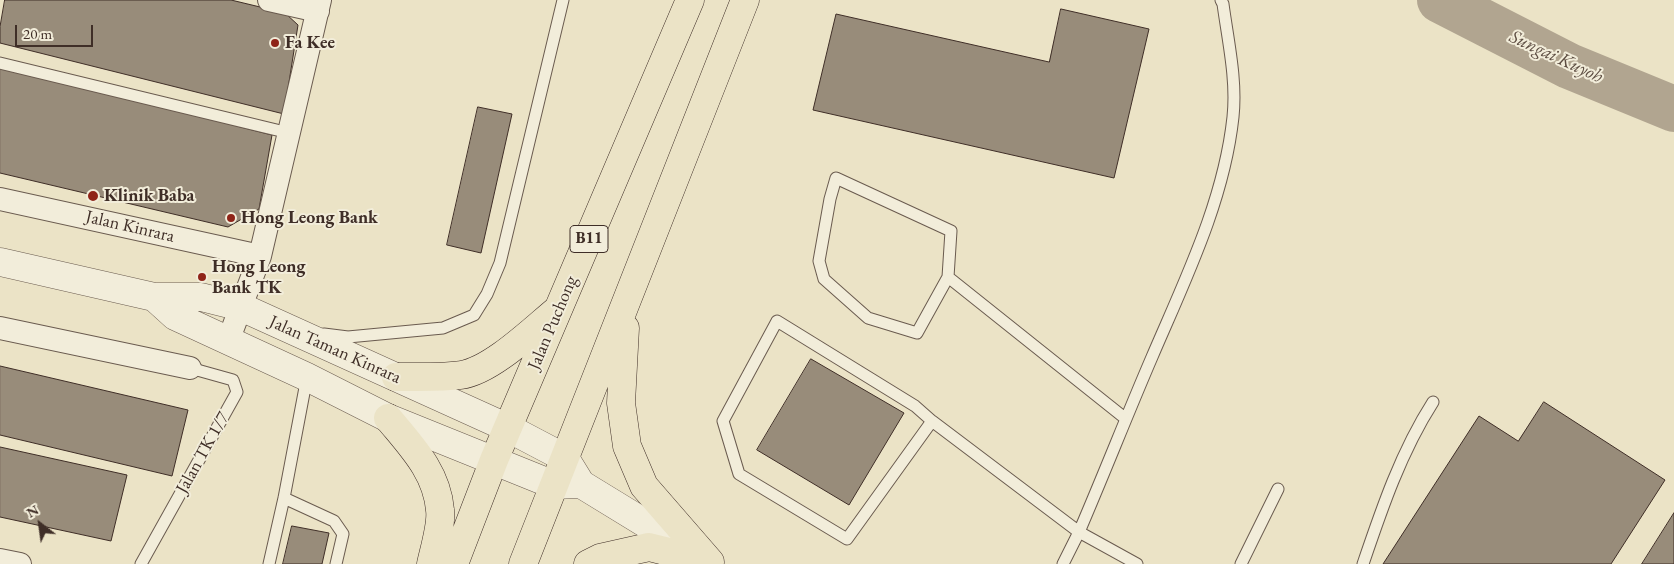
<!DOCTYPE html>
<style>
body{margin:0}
#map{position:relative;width:1674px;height:564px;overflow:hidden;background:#ebe3c6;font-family:"EB Garamond",serif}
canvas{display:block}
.north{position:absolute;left:15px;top:499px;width:50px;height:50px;-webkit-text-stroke:4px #f2edda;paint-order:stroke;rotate:330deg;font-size:14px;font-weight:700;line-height:20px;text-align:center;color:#3f2e27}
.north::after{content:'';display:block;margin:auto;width:18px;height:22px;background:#3f2e27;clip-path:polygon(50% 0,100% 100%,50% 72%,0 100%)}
.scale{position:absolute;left:15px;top:25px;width:78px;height:22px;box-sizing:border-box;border:2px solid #3f2e27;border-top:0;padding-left:6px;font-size:15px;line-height:18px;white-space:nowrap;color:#3f2e27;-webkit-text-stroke:4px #f2edda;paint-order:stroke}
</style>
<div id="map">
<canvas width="1674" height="564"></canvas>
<div class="north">N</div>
<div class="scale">20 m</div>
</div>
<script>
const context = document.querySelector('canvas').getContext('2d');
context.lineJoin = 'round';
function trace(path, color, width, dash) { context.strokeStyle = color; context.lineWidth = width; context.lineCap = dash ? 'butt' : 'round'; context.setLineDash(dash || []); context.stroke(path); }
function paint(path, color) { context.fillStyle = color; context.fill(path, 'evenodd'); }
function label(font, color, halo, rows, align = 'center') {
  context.font = font + ' "EB Garamond",serif'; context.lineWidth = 4; context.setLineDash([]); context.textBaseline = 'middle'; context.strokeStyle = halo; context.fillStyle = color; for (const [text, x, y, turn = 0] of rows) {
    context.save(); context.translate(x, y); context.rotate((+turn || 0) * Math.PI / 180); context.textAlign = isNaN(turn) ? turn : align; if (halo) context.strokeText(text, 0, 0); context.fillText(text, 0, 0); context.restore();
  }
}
trace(new Path2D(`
 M1440,0L1569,66L1674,109`), '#b1a590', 46);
const building = new Path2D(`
 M5,0H231L285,13L298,25L284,114L0,43V27Z
 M1061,9L1149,29L1114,178L813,110L836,14L1049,62Z
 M0,65L272,135L259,209L228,227L0,173Z
 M478,107L512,114L481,253L447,245Z
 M811,359L904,413L849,505L757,450Z
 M0,366L188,410L172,476L0,435Z
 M1544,402L1665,480L1611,564H1383L1479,416L1518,441Z
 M0,447L127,475L111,541L0,517Z
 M1674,513V564H1642Z
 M292,526L329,533L322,564H283Z`);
paint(building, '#988c7a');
trace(building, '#3f2e27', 1);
const service = new Path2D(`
 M0,63L289,133
 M948,277L917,333L868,318L824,279L819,261L830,199L836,178L951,231L948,277L1126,419
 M324,334L348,337L443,328L474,315L487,294L500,263L563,0
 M932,421L915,406L777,321L723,421L739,474L847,539L932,421L1079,532L1137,564
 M284,498L334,521L343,534L336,564
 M141,564L237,392L233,380L190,368
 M269,564L284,498L307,377
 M1063,564L1079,532C1104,474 1127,415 1152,357C1185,280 1224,201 1233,117C1237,80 1228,41 1223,4L1221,0
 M1241,564L1278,489
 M1363,564C1382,508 1401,452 1433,402`);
const minor = new Path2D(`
 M269,0L318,11
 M0,199L260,256
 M0,328L190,368
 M228,341L260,256L320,0
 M0,560L20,564`);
const tertiary = new Path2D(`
 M0,262L154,297H201L241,307L508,428L565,458L581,484L702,558
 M154,297L175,316L307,377L388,418L554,485L577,484`);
const primary = new Path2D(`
 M625,328L621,403L627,446L644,486L710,562
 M396,377C417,377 440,378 461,375C491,371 533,330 556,311
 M388,418C411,446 437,472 440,510C442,524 434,550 431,564
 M454,564L494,460L690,0
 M523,564L745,0
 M588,564L600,558L649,547L710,562`);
trace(service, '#6a5b4f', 13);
trace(minor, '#6a5b4f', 24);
trace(tertiary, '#6a5b4f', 29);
trace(primary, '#3f2e27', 29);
trace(service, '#f2edda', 11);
trace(minor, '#f2edda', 22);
trace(tertiary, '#f2edda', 28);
trace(primary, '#ebe3c6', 28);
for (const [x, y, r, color] of [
 [275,43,5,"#8f2418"],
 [93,196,6,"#8f2418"],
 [231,218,5,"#8f2418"],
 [202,277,5,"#8f2418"]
]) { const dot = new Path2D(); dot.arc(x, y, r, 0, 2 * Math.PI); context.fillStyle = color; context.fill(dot); trace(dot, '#f2edda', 2); }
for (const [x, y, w] of [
 [589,239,38]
]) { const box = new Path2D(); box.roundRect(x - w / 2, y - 13.5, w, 27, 4); context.fillStyle = '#f2edda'; context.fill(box); trace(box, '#3f2e27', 1); }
label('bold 16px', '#3f2e27', null, [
 ["B11",589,239]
]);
label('bold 18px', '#3f2e27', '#f2edda', [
 ["Fa Kee",285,43],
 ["Klinik Baba",104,196],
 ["Hong Leong Bank",241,218],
 ["Hong Leong",212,267],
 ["Bank TK",212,288]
], 'left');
label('18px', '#3f2e27', '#f2edda', [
 ["Jalan Kinrara",130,227,13],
 ["Jalan Puchong",553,323,-67],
 ["Jalan Taman Kinrara",335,350,24],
 ["Jalan TK 1/7",203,453,-61]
]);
label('italic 19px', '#5c4c41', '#f2edda', [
 ["Sungai Kuyoh",1556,57,25]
]);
</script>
